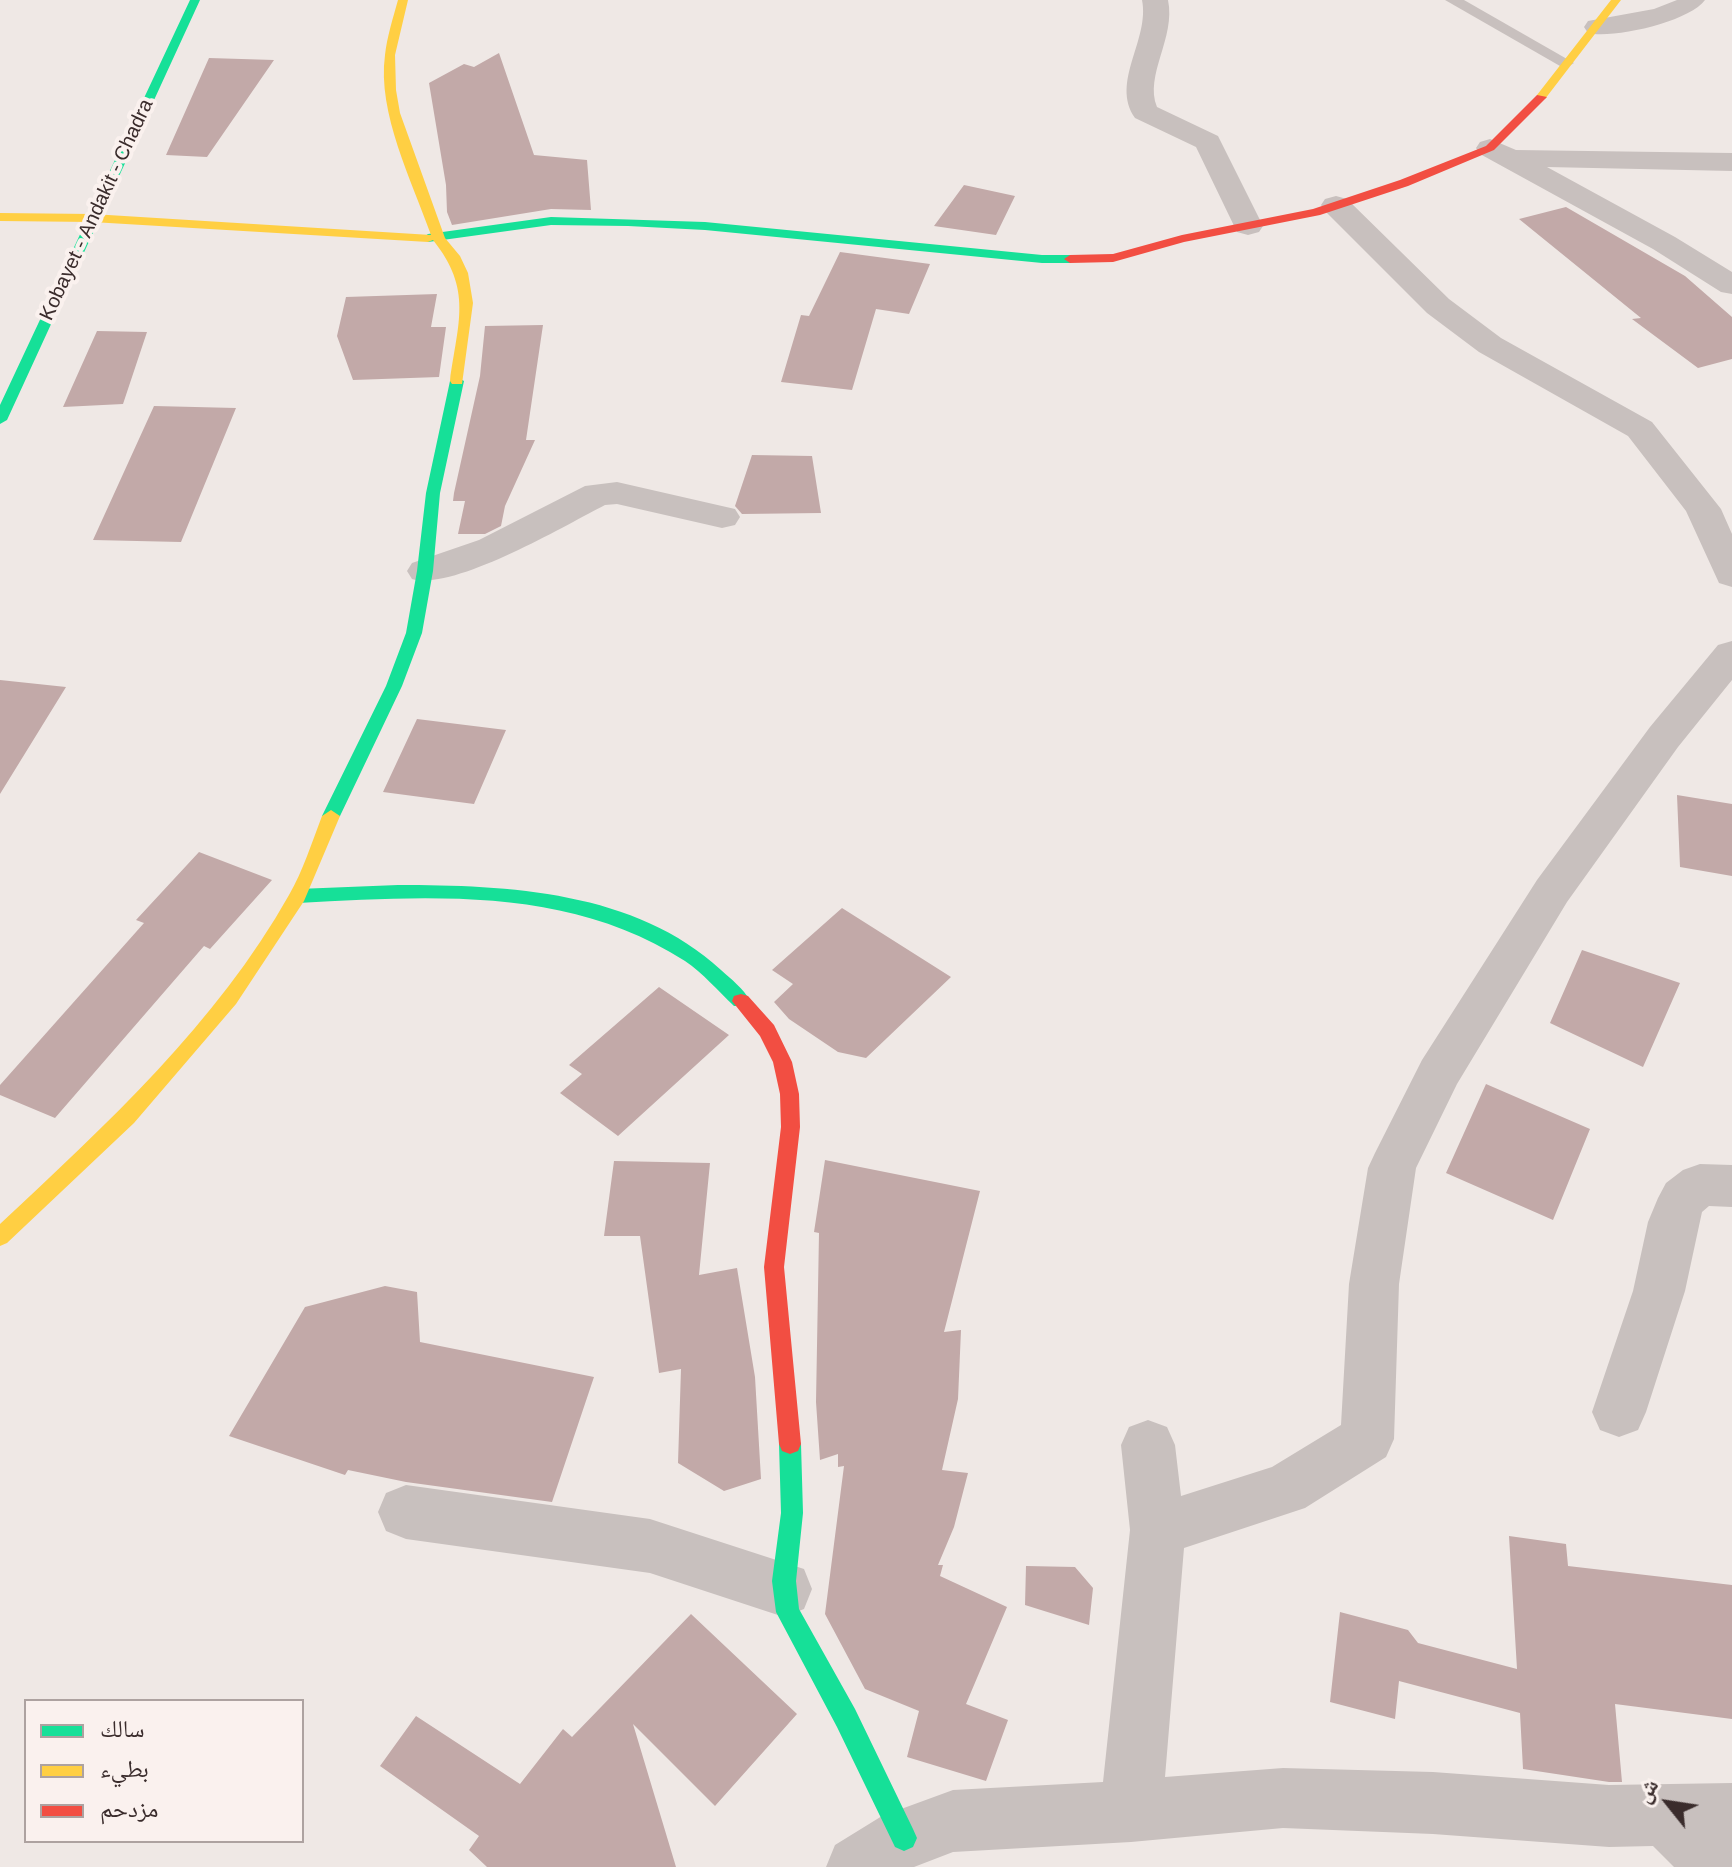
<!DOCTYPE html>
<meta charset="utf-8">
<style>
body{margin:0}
#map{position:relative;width:1732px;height:1867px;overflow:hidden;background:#efe8e5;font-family:Arial,"Noto Naskh Arabic",sans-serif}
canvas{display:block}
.legend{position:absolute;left:24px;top:1699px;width:280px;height:144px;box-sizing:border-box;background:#faf1ee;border:2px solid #ada2a0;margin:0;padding:10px 14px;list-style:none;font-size:24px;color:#3a2c2c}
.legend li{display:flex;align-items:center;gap:16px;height:40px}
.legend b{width:40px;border:2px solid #ada2a0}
.north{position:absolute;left:1628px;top:1763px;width:80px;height:80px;-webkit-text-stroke:6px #faf1ee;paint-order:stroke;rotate:300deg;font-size:22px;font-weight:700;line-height:32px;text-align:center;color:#3a2c2c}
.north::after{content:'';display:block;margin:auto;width:28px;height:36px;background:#3a2c2c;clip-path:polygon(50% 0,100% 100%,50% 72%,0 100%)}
</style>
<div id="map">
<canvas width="1732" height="1867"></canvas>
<ul class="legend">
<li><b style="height:10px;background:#16e098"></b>سالك</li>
<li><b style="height:10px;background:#ffcf43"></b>بطيء</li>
<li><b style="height:10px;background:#f24e42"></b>مزدحم</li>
</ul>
<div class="north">ش</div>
</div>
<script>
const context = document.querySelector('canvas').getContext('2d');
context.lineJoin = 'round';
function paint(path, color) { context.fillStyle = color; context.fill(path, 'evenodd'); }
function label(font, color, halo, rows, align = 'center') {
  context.font = font + ' Arial,sans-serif'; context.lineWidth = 8; context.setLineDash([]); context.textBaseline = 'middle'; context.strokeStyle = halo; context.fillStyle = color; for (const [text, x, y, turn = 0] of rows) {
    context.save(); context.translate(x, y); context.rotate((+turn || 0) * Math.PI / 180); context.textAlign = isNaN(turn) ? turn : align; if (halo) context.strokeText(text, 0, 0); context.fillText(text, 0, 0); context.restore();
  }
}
paint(new Path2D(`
 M499,53L534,155L587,160L591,210L551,209L452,225L447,212L446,185L429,83L464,64L474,67Z
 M209,58L274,60L207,157L166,155Z
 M964,185L1015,196L996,235L934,226Z
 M1566,207L1685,276L1732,317V359L1698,368L1632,319L1641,318L1519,219Z
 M840,252L930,264L909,314L876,309L852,390L781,382L801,315L809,316Z
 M437,294L431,327H446L439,377L353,380L337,336L346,297Z
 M543,325L526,440H535L505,506L501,526L485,534H458L465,501H453L454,493L480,376L485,326Z
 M97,331L147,332L123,404L63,407Z
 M154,406L236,408L181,542L93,540Z
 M752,455L812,456L821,513L742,514L735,506Z
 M0,680L66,687L0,794Z
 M417,719L506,730L474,804L383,792Z
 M1677,795L1732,804V876L1680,867Z
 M199,852L272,880L210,949L204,946L55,1118L0,1095V1085L144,923L136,920Z
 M842,908L951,977L866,1058L838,1052L789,1019L774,1002L793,984L772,970Z
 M1582,950L1680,983L1643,1067L1550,1023Z
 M659,987L729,1035L618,1136L560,1093L582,1074L569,1065Z
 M1486,1084L1590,1129L1553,1220L1446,1173Z
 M825,1160L980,1191L944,1332L961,1330L958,1399L942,1470L968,1473L954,1527L938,1565H943L940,1576L1007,1607L966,1704L1008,1720L986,1781L907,1757L919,1711L865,1689L825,1614L844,1466L838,1467V1454L820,1460L816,1402L819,1233L814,1232Z
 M614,1161L710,1163L699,1275L737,1268L755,1377L761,1479L724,1491L678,1463L681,1369L659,1373L640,1236H604Z
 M385,1286L417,1292L420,1342L594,1377L552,1502L406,1482L348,1470L345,1475L229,1436L305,1307Z
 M1509,1536L1566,1544L1568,1566L1732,1585V1719L1615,1704L1622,1782H1609L1523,1769L1520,1713L1399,1681L1395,1719L1330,1702L1340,1612L1408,1630L1418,1643L1517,1669Z
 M1026,1566L1075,1567L1093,1588L1089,1625L1025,1605Z
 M691,1614L797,1714L715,1806L633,1724L676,1867H487L469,1850L479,1836L380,1766L416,1716L520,1784L563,1729L572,1737Z`), '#c2a9a8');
paint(new Path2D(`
 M1445,0H1464L1574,63L1566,68L1560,66Z`), '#c8c0be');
paint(new Path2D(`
 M1142,0H1168C1176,38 1144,75 1157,107L1218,136L1263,226L1259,232L1248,235L1237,232L1196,147L1135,118C1110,82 1150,40 1142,0Z
 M1677,0H1705C1689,22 1613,39 1588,33L1584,27L1588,21L1654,9Z
 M1490,139L1516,150L1732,153V171L1547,167L1675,237L1732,272V294L1721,292L1653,249L1480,154L1476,148L1480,142Z
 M1336,196L1347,199L1449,299L1501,338L1652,422L1721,509L1732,534V587L1719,583L1686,511L1628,436L1479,352L1427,313L1325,211L1321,205L1325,199Z
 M617,482L735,509L740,517L735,525L722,528L617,504L605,505C564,526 454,591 412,579L407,571L412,563L479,540L585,486Z
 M1732,641V680L1678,747L1567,902L1457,1084L1416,1168L1399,1284L1394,1439L1386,1457L1305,1508L1184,1548L1165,1777L1283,1768L1433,1772L1609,1785L1732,1783V1867H1674L1653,1846L1609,1847L1433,1834L1283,1828L1131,1842L953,1852L914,1867H826L835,1845L882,1816L953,1790L1103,1782L1130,1530L1121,1445L1129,1427L1148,1420L1167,1427L1175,1445L1181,1496L1272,1467L1341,1425L1349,1284L1368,1168L1375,1153L1422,1060L1537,880L1650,727L1718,645Z
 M1700,1164L1732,1165V1207L1709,1206L1702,1212L1685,1291L1646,1412L1638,1430L1619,1437L1600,1430L1592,1412L1633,1291L1648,1222L1658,1198L1666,1183L1683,1170Z
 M406,1485L650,1519L804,1569L812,1589L804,1609L784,1617L650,1573L406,1539L386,1531L378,1512L386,1493Z`), '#c8c0be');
paint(new Path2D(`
 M190,0H200L7,420L0,424V405Z
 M551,217L705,222L1042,255H1070L1076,259L1070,263H1042L705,230L628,226L551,225L428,242L422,238L428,234Z
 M457,377L464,381L440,493L433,571L422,633L402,686L340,816L331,822L322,816L386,686L406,633L417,571L426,493L450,381Z
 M398,885C508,885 636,891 721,970C731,979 744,989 750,1001L748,1006H734C718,991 703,973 685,961C569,886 430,896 298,903L289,896L298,889Z
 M790,1434L798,1437L801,1444L803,1513L796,1581L799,1609L855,1709L913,1829L917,1838L913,1847L904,1851L895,1847L837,1727L776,1612L772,1581L781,1513L779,1444L782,1437Z`), '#16e098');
paint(new Path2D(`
 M398,0H408L395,55L396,90L400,113L445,238L460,256L468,273L473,303L462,384H452L450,381C458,322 473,290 433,240L428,242L92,222L0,221V213L92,214L431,235C412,181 377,113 385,55C387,37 393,18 398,0Z
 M1611,0H1621L1545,99H1537V95Z
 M331,810L340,816L304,901L236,1004L134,1123L7,1243L0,1246V1224C106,1125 217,1023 289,895C303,871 312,842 322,816Z`), '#ffcf43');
paint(new Path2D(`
 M1537,95L1547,97L1494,150L1408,186L1320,215L1184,242L1113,262L1070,263L1064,259L1070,255L1113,254L1182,235L1313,209L1400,180L1486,146Z
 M741,994L748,996L774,1025L792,1062L799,1094L800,1127L784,1267L801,1444L798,1451L790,1454L782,1451L779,1444L764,1267L781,1127L780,1094L773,1062L760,1036L732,1001L734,996Z`), '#f24e42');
label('20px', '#3a2c2c', '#faf1ee', [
 ["Kobayet - Andakit - Chadra",97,210,-65]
]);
</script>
